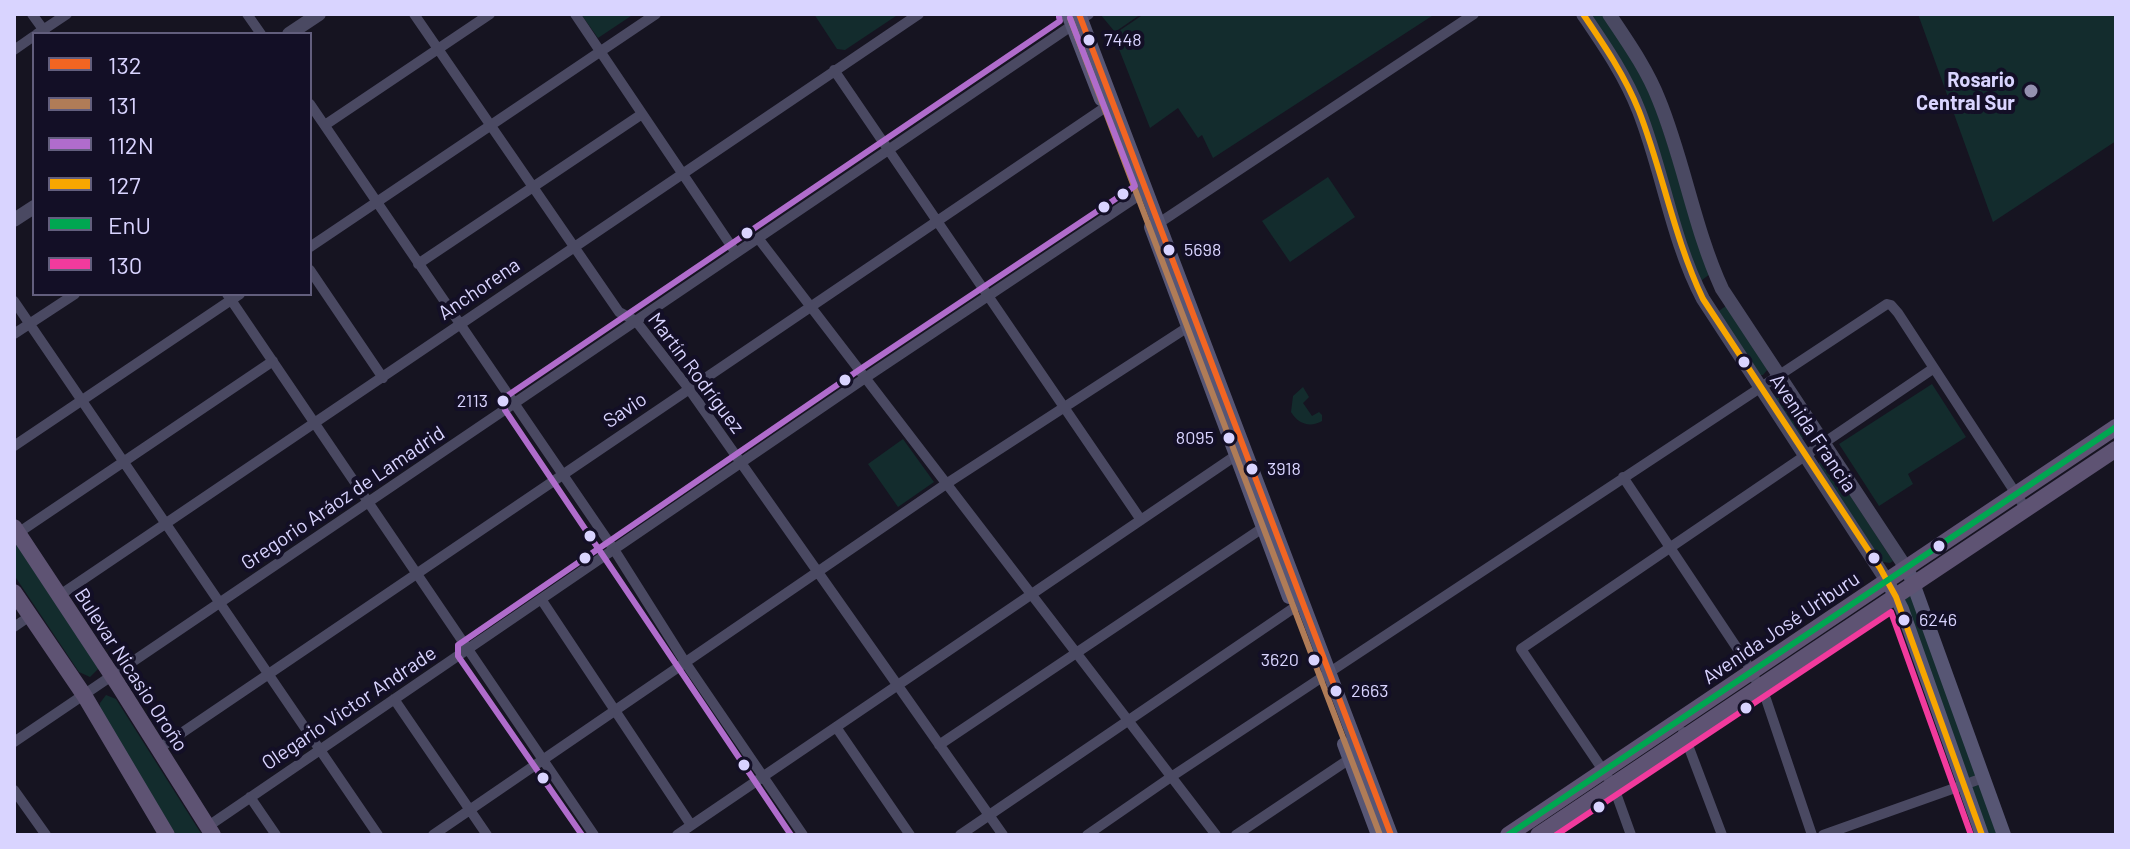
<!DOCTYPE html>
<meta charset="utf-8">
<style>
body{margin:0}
#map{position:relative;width:2130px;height:849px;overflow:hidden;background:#161421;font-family:Barlow,sans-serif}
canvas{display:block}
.frame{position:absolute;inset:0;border:16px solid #d9d4ff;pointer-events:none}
.legend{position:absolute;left:32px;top:32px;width:280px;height:264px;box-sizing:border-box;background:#130f26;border:2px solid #625e7d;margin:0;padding:10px 14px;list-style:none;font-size:24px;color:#d9d4ff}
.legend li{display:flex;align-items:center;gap:16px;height:40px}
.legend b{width:40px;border:2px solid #625e7d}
</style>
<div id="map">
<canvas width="2130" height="849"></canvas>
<div class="frame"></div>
<ul class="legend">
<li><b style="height:10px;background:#f26522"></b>132</li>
<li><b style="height:10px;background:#b07c57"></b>131</li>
<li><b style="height:10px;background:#b06ccc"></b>112N</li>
<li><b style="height:10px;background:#f7a600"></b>127</li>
<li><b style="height:10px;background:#00a651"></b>EnU</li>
<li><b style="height:10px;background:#f13a9d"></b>130</li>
</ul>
</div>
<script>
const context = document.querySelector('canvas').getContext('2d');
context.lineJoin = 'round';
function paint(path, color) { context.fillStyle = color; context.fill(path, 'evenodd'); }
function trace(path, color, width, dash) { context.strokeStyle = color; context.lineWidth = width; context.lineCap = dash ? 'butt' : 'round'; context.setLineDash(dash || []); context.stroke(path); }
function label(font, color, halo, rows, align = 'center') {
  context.font = font + ' Barlow,sans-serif'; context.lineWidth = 8; context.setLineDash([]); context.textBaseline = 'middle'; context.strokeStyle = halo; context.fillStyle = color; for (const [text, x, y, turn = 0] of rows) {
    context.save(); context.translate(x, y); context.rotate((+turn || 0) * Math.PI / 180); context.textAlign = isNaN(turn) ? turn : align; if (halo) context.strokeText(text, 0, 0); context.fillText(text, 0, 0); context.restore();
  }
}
paint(new Path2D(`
 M581,14H634L598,38Z
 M814,14H899L845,50L837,49Z
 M1100,14H1141L1115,32Z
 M1144,14H1435L1213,158L1202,135L1198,138L1178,108L1150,128L1117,44L1116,33Z
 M1587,14H1603L1638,67L1651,94L1710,274L1702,280H1698L1663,174Z
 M1918,14H2116V141L1993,222Z
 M1328,177L1355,217L1290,262L1262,221Z
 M1726,306L1768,369L1763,375H1760L1717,312Z
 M1932,384L1966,437L1908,474L1913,484L1879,506L1839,444Z
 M1303,387L1309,397L1303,403L1312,416L1319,412L1322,415V421C1310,428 1298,424 1291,412L1293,396Z
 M1780,390L1784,391L1811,435L1807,438H1800L1773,396Z
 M903,439L934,482L898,507L868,464Z
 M1825,457L1893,561L1890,563L1883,562L1818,465L1821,458Z
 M14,538L98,661V669L90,677L79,672L14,575Z
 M1914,585L2004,835H1982L1896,597Z
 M106,695L116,699L202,835H176L100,709V703Z`), '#132c2d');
trace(new Path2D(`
 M32,14L45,32
 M247,14L261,34
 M414,14L619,312L636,321L689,389L1003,835
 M575,14L736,253
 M37,34L67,14
 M14,50L34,36
 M834,70L1141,520
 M310,104L615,551L685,662L803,835
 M325,125L490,14
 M1159,223L1474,14
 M758,238L1216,835
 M310,247L656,14
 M418,264L642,114
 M310,270L383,378
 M227,294L594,835
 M14,301L378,835
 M14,334L75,294
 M14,446L240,294
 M1623,477L1745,660L1766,699L1812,835
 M18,533L273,361
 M60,595L919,14
 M541,599L691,825
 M14,627L30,616
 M394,699L487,835
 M836,727L910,835
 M1683,732L1722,835
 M14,742L1089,14
 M939,745L1267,525
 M158,749L1113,102
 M14,790L46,835
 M250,797L276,835
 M207,827L865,378L1147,190
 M433,835L946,484L1191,325
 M677,835L1241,452
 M960,835L1301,603
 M1087,835L1171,777L1887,304L1891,305L1898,313L2026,509
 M1236,835L1354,756
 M1631,835L1613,785L1521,649L1934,368
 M1823,835L1983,778`), '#4a4962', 10);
trace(new Path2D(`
 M1583,14C1604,45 1625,75 1639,111C1663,172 1672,240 1703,299L1887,581
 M1609,14C1627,41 1647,69 1659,100C1684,161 1694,228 1722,289L1906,568
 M289,34L319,14
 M14,220L34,207`), '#4a4962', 14);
trace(new Path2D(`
 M1068,14L1101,99
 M1079,14L1391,835
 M1151,227L1289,597
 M1910,575L2004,835
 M1891,588L1902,609L1982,835
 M1344,744L1378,835`), '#575674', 14);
trace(new Path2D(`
 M14,527L119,686L213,835
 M14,592L84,695L167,835
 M1508,835L2116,427
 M1538,835L2116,449`), '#5e5373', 16);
trace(new Path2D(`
 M1079,14L1391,835`), '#f26522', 6);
trace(new Path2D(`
 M1070,18L1380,835`), '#b07c57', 6);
trace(new Path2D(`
 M582,835L458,656V645L859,370L1135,186L1070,18
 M791,835L505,410L503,401L507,396L1060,21L1059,17`), '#b06ccc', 6);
trace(new Path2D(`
 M1583,14C1604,45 1625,76 1639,111C1663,173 1674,238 1703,299L1880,568L1896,597L1982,835`), '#f7a600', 6);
trace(new Path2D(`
 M1508,835L2116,427`), '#00a651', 6);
trace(new Path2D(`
 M1556,835L1891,612L1971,835`), '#f13a9d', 6);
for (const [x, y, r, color] of [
 [1089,40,7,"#d9d4ff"],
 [2031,91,8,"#9591b1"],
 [1123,194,7,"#d9d4ff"],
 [1104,207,7,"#d9d4ff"],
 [747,233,7,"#d9d4ff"],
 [1169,250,7,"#d9d4ff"],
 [1744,362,7,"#d9d4ff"],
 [845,380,7,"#d9d4ff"],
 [503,401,7,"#d9d4ff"],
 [1229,438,7,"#d9d4ff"],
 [1252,469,7,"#d9d4ff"],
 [590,536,7,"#d9d4ff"],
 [1939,546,7,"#d9d4ff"],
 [585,558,7,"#d9d4ff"],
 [1874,558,7,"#d9d4ff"],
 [1904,620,7,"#d9d4ff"],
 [1314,660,7,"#d9d4ff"],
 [1336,691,7,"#d9d4ff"],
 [1746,708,7,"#d9d4ff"],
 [744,765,7,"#d9d4ff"],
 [543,778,7,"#d9d4ff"],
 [1599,807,7,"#d9d4ff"]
]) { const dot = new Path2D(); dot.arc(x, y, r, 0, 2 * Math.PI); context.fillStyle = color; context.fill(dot); trace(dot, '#130f26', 3); }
label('18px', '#d9d4ff', '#130f26', [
 ["7448",1104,40],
 ["5698",1184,250],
 ["2113",488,401,"right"],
 ["8095",1214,438,"right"],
 ["3918",1267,469],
 ["6246",1919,620],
 ["3620",1299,660,"right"],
 ["2663",1351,691]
], 'left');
label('bold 20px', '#d9d4ff', '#130f26', [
 ["Rosario",2015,80],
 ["Central Sur",2015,103]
], 'right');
label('20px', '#d9d4ff', '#130f26', [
 ["Anchorena",479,289,-34],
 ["Martín Rodríguez",696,373,53],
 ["Savio",625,410,-34],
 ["Avenida Francia",1813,433,56],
 ["Gregorio Aráoz de Lamadrid",343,498,-34],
 ["Avenida José Uriburu",1781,628,-34],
 ["Bulevar Nicasio Oroño",131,670,57],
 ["Olegario Victor Andrade",349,708,-34]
]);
</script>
